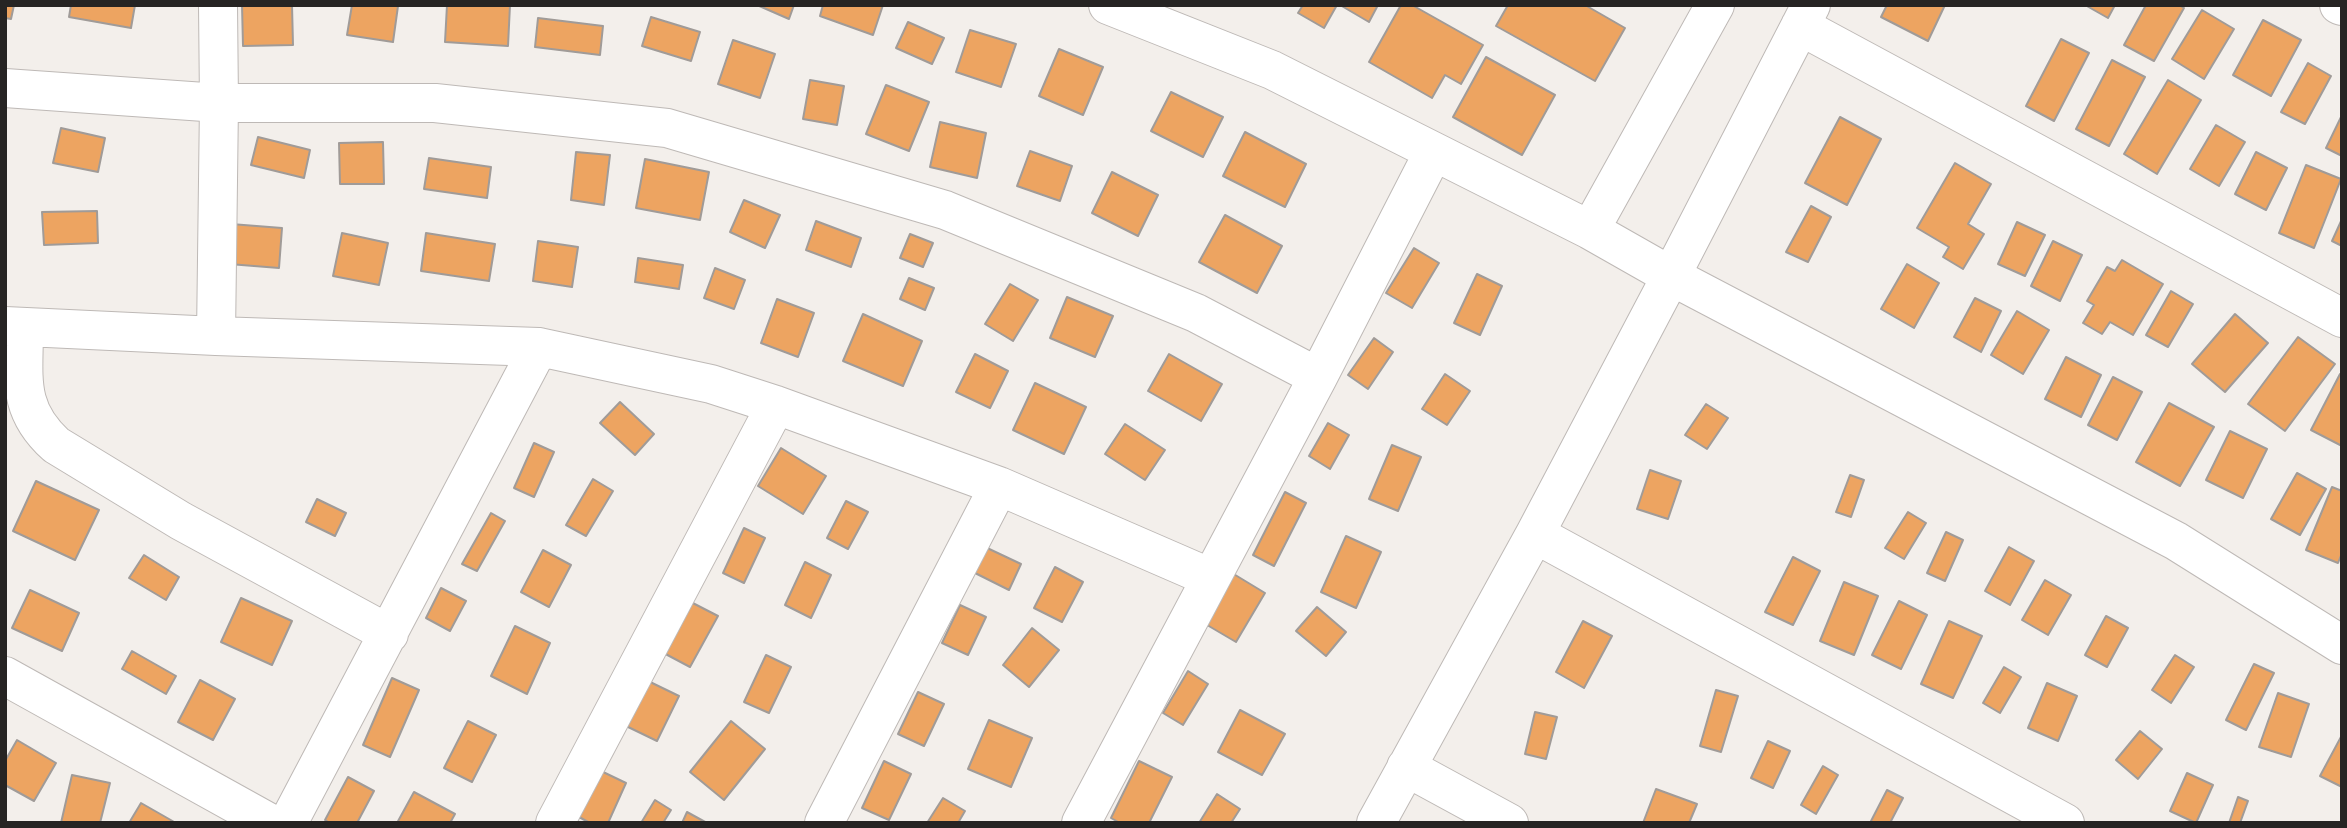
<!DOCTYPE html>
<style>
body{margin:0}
#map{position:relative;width:2347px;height:828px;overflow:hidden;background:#f3efeb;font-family:"Exo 2",sans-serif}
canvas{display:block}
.frame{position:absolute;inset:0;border:7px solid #262423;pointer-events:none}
</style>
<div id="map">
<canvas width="2347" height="828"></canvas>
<div class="frame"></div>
</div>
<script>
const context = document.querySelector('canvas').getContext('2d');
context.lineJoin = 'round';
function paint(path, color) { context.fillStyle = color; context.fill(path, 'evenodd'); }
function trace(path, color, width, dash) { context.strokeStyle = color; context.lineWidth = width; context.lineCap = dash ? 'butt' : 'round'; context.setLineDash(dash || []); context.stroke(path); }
const building = new Path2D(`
 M5,5H14L11,19L5,18Z
 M71,5H135L131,28L69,17Z
 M242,5H292L293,45L243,46Z
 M352,5L398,6L393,42L347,35Z
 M447,5H510L508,46L445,42Z
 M757,5H794L789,19Z
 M823,5H883L873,35L820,16Z
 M1303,5H1337L1324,28L1298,13Z
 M1340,5H1378L1369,22Z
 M1401,5H1412L1483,45L1461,84L1445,75L1432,98L1369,62Z
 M1508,5H1585L1625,28L1595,81L1496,26Z
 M1887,5H1945L1928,41L1881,17Z
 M2085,5H2115L2108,18Z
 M2146,5H2179L2184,8L2154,61L2124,45Z
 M2202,10L2234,29L2204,79L2172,59Z
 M651,17L700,32L691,61L642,46Z
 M538,18L603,26L600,55L535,47Z
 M2263,20L2301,40L2271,96L2233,75Z
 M908,22L944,38L932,64L896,48Z
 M970,30L1016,44L1001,87L956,72Z
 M2061,39L2089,53L2054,121L2026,106Z
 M733,40L775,54L760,98L718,84Z
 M1059,49L1103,67L1083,115L1039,96Z
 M1486,57L1555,95L1522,155L1453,117Z
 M2112,60L2145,77L2109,146L2076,129Z
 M2308,63L2331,76L2305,124L2281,112Z
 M810,80L844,86L837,125L803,119Z
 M2168,80L2201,100L2157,174L2124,154Z
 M886,85L929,102L909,151L866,134Z
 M1171,92L1223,117L1203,157L1151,131Z
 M2342,115V156L2326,148Z
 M1840,117L1881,139L1847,205L1805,183Z
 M940,122L986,133L977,178L930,167Z
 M2216,125L2245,142L2219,186L2190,169Z
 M61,128L105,138L98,172L53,163Z
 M1245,132L1306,164L1285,207L1223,176Z
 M258,137L310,150L304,178L251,165Z
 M383,142L384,184H340L339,143Z
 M1030,151L1072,166L1060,201L1017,186Z
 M576,152L610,155L604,205L571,200Z
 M2256,152L2287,168L2266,210L2235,194Z
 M429,158L491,167L487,198L424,189Z
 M645,159L709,172L700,220L636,208Z
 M1955,163L1991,184L1968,224L1984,234L1963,269L1943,257L1949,247L1917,228Z
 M2306,165L2341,179L2314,248L2279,233Z
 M1112,172L1158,195L1138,236L1092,213Z
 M744,200L780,215L765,248L730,232Z
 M1811,206L1831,217L1808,262L1786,252Z
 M97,211L98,243L44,245L42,212Z
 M1225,215L1282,246L1257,293L1199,262Z
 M2342,219V246L2332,241Z
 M816,221L861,238L851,267L806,250Z
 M2017,222L2045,235L2025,276L1998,264Z
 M231,224L282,228L279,268L229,264Z
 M342,233L388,243L379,285L333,276Z
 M426,233L495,244L489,281L421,271Z
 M910,234L933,243L923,267L900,258Z
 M538,241L578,247L572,287L533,281Z
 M2053,241L2082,255L2060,301L2031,286Z
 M1414,248L1439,263L1412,308L1386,293Z
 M638,258L683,265L679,289L635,282Z
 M2122,260L2163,284L2133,335L2110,322L2102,334L2083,323L2094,305L2087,301L2107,267L2115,271Z
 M1907,264L1939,283L1914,328L1881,309Z
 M715,268L745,280L734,309L704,298Z
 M1477,274L1502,286L1480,335L1454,323Z
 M909,278L934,288L925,310L900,299Z
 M1010,284L1038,300L1013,341L985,324Z
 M2171,291L2193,304L2168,347L2146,335Z
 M1067,297L1113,316L1095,357L1050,338Z
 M1975,298L2001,311L1981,352L1954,337Z
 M777,299L814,313L798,357L761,343Z
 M2017,311L2049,330L2023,374L1991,355Z
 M863,314L922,341L903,386L843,361Z
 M2235,314L2268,343L2225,392L2192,364Z
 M2298,337L2335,364L2285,431L2248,404Z
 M1374,338L1393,352L1368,389L1348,375Z
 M975,354L1008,371L990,408L956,392Z
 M1169,354L1222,384L1201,421L1148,391Z
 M2066,357L2101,375L2081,417L2045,399Z
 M1445,374L1470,391L1447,425L1422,409Z
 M2340,374L2342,375V446L2311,430Z
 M2113,377L2142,392L2117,440L2088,425Z
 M1035,383L1086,407L1064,454L1013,430Z
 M620,402L654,434L635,455L600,423Z
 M2169,403L2214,427L2180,486L2136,462Z
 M1706,404L1728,418L1707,449L1685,435Z
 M1328,423L1349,435L1330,469L1309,456Z
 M1125,424L1165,450L1145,480L1105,454Z
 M2230,431L2267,449L2243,498L2206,480Z
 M534,443L554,452L534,497L514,488Z
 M1392,445L1421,457L1398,511L1369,499Z
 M781,448L826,476L803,514L758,486Z
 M1650,470L1681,481L1668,519L1637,509Z
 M2297,473L2326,489L2300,535L2271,519Z
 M1850,475L1864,480L1851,517L1836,512Z
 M593,479L613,491L586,536L566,525Z
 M36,481L99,510L75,560L13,531Z
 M2332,487L2342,491V553L2338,563L2306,550Z
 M1285,492L1306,503L1274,566L1253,555Z
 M317,499L346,513L335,536L306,522Z
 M846,501L868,512L848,549L827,538Z
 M1908,512L1926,523L1904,559L1885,548Z
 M491,513L505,521L477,571L462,564Z
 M744,528L765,538L744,583L723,573Z
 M1946,532L1963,540L1945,581L1927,573Z
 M1346,536L1381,552L1356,608L1321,592Z
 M985,547L1021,564L1009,590L973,572Z
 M2009,547L2034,561L2010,605L1985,591Z
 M543,550L571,565L549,607L521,592Z
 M144,555L179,577L166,600L129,578Z
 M1793,557L1820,571L1793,625L1765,612Z
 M805,562L831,575L811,618L785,605Z
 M1055,567L1083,582L1062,622L1034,608Z
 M1232,573L1265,593L1236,642L1202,622Z
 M2045,580L2071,595L2048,635L2022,620Z
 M1844,582L1878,596L1854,655L1820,641Z
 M441,588L466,601L450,631L426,618Z
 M30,590L79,613L62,651L12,628Z
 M241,598L292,621L272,665L221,642Z
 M685,599L718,616L690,667L658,650Z
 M1899,601L1927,615L1901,669L1872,655Z
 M960,605L986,617L968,655L942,643Z
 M1317,607L1346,632L1326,656L1296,631Z
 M2106,616L2128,628L2107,667L2085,655Z
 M1583,621L1612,636L1584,688L1556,672Z
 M1949,621L1982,636L1953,698L1921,684Z
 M515,626L550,643L527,694L491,676Z
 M1032,628L1059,650L1029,687L1003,665Z
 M132,651L176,676L166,694L122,669Z
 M766,655L791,667L769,713L744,702Z
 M2175,655L2194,667L2171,703L2152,690Z
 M2254,664L2274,673L2246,730L2226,720Z
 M2004,667L2021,677L2000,713L1983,703Z
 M1188,671L1208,684L1183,725L1163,713Z
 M392,678L419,690L390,757L363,745Z
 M200,680L235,699L213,740L178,722Z
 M646,680L679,696L657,741L624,725Z
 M2047,683L2077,696L2058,741L2028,728Z
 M1716,690L1738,696L1721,752L1700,746Z
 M918,692L944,704L924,746L898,734Z
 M2278,693L2309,704L2291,757L2259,747Z
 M1240,710L1285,734L1262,775L1218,752Z
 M1535,712L1557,717L1546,759L1525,754Z
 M989,720L1032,738L1011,787L968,769Z
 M468,721L496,735L472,782L444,768Z
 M731,721L765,749L724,800L690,772Z
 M2140,731L2162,749L2138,779L2116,760Z
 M2342,735V787L2320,776Z
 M17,740L56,763L34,801L5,785V761Z
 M1768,741L1790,751L1773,788L1751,778Z
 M884,761L911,774L889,820L862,808Z
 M1139,761L1172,777L1149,823H1120L1111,818Z
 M1823,766L1838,775L1816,814L1801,805Z
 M601,771L626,783L608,823H590L579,817Z
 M2187,773L2213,785L2196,823L2170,811Z
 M72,775L110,783L100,823H61Z
 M348,777L374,791L357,823H330L325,820Z
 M1656,789L1697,804L1689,823H1643Z
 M1887,790L1903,798L1890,823H1870Z
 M414,792L455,814L450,823H397Z
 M1217,794L1240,809L1231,823H1199Z
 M2238,797L2248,801L2240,823H2229Z
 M943,798L965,811L958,823H927Z
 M655,800L671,810L663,823H641Z
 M141,803L176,823H129Z
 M687,812L707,823H682Z`);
paint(building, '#eda461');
trace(building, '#a09b98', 2);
const minor = new Path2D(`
 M1108,5L1272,70L1590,230L1671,276L2176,541L2342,645
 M2339,5L2342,6
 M1800,26L2342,318
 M5,88L219,103H435L667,128L945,210L1196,313L1318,377
 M1590,230L1715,5
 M5,326L216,336L539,347L711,384L776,405L999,486L1211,578
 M24,327C24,377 16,409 56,445L181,521L389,634
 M216,336L219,103L218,5
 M1535,534L2065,823
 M5,676L270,823
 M1406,767L1509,823
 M288,823L539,347
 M555,823L776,405
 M824,823L999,486
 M1081,823L1318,377L1433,153
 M1376,823L1535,534L1671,276L1811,5`);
trace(minor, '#beb9b6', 40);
trace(minor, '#fff', 38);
</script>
